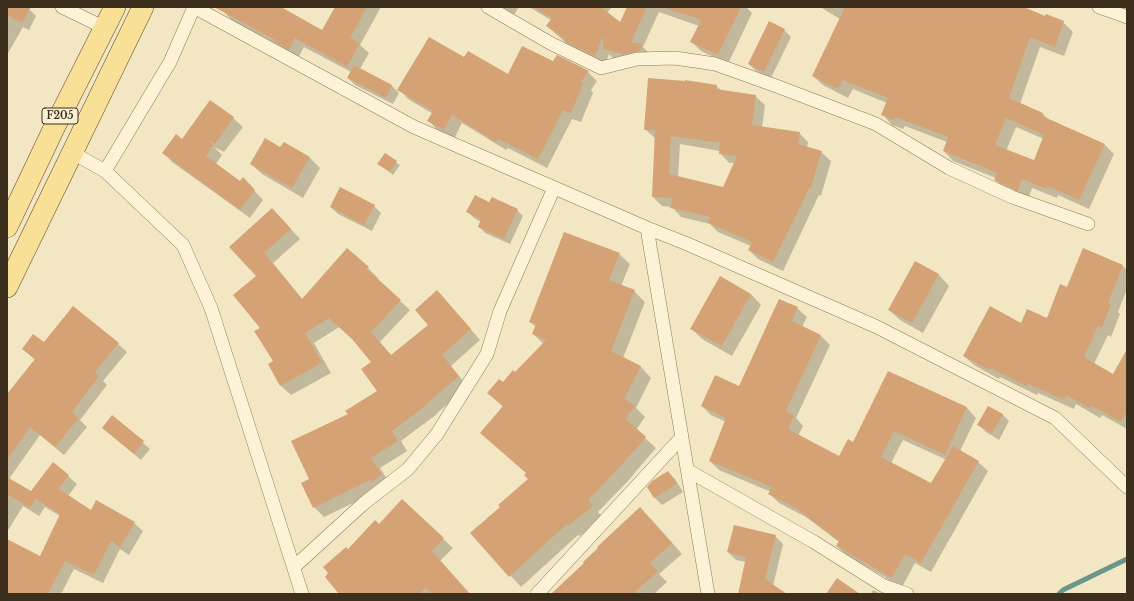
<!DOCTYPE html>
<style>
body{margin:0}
#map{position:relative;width:1134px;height:601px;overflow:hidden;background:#f3e7c3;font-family:"Libre Baskerville",serif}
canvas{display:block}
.frame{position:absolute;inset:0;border:8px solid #3d2f1d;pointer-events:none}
</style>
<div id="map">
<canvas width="1134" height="601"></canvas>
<div class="frame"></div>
</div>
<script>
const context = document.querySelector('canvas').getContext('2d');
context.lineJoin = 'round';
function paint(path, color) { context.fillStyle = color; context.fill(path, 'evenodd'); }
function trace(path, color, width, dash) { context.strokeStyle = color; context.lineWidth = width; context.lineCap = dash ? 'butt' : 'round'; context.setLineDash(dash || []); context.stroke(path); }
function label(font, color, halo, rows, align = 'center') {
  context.font = font + ' "Libre Baskerville",serif'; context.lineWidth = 3; context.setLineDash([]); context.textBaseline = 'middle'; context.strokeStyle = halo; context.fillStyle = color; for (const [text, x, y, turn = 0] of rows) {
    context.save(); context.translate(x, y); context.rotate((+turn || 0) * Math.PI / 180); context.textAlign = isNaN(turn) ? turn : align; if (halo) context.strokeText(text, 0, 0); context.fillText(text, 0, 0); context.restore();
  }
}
paint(new Path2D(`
 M7,7H27L36,16L29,30L23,27L7,55Z
 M226,7H281L322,31L336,7H381L360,45L369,53L360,69L392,86L399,93L393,104L355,85L348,78L351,72L304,47L298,58L285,51L281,47L233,21L224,12Z
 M502,7H519L514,15Z
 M529,7H612L607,13L621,23L628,7H746L752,13L728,64L701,51L692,42L699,26L659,12L643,47L651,55L614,59L609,54L605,65L575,51L547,26L551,20Z
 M820,7H1022L1045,18L1063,22L1073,32L1064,56L1040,47L1020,104L1043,114L1050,121L1105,145L1114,154L1089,209L1058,195L1057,198L1032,188L1028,200L1005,190L995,180L996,178L953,161L944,151L947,142L905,126L903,129L892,125L883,115L887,103L853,89L848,98L823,85L813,76L840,19ZM1016,127L1044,139L1035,161L1006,151Z
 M1113,7H1127V12Z
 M784,30L791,37L771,78L756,71L749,64Z
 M464,59L508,75L554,63L588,72L597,81L591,90L593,93L581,122L572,119L547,168L508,148L506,150L462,123L454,139L438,131L429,121L433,114L408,99L399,89Z
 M716,86L722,91L755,96L765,105L762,128L799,133L808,142L807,148L821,152L831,161L821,196L819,195L783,271L758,259L749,250L751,246L718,232L710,224L681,217L672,207L662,206L653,197L656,139L645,129ZM680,144L720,151V153L729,163H735L724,189L678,177Z
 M211,102L233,118L243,127L224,152L214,147L222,155L216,164L241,182L252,188L263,200L250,218L172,162L163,152L183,140Z
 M284,143L310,158L320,168L303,198L262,174L251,164L280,148Z
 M385,155L400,165L393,175L379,164Z
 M490,203L517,210L523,216L510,244L485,233L479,226L481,222L474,218L468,212Z
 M374,206L381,213L372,231L338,214L331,207Z
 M282,219L300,239L273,263L303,300L368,268L378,278L376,279L410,310L380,342L392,356L429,325L447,302L480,340L451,366L468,387L436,414H437L401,441L407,451L380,468L391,485L324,517L314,507L311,479L349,415L378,391L373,362L357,343L339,327L314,343L331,373L291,395L281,386L270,365L275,362L261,328L258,276L231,247Z
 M1083,249L1123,266L1127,270V289L1118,312L1120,314L1111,337L1108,335L1094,364L1114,375L1127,356V429L1102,415L1100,418L1076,404L1074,409L1038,393L1037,395L1000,377L999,379L974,365L964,356L1021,324L1047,319L1067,288Z
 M619,254L630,264L621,286L634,291L645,302L623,358L641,367L651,378L636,408L645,417L636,430L656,448L627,482L598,512L603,517L580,536L578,535L521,587L472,534L501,507L529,479L527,473L481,433L503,407L489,393L503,384L516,373L544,344L533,334L536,327L530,322Z
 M915,263L939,275L949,286L923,333L900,320L889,310Z
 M751,294L761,305L732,356L702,339L692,329Z
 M797,308L807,317L802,327L821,336L830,345L796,418L803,426L798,436L839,458L854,443L889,372L967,408L976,418L960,451L978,462L988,471L931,572L915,563L901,589L892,584L885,577L846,555L837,546L839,542L806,517L779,503L770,494L771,492L719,470L710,461L726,422L711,415L702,406L739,388ZM903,440L947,460L932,485L891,463Z
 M44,343L118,344L127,352L103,381L107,385L80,420L87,427L64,455L40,435L9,479L31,492L68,476L77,484L68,496L91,511L134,523L143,531L129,555L120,549L103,583L74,569L61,594H7V540L40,557L60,516L45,507L39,516L23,506L7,532V396L35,360L23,349Z
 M1002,414L1009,421L999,440L986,432L979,425Z
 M112,416L150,449L141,460L103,428Z
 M668,472L675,479L683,492L662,505L655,498L648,487Z
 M402,501L453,548L440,561L470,594H341L348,550L379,525Z
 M650,518L682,554L659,574L667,582L654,594H553Z
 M775,536L783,544L773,586L786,594H739L746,562L736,560L728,552Z
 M873,590L881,594H871Z`), '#0003');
trace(new Path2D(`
 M1059,594L1063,590L1127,559`), '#6b958d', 5);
paint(new Path2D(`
 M7,7H31L22,23L7,15Z
 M214,7H281L322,30L335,7H367L350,38L360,43L347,67L295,38L289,50L275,42V40Z
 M534,7H601L620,22L627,7H647L631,42L642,44L640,51L623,54L603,49V36L595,56L564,41L565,39L546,26L552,18Z
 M668,7H741L718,55L690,42L701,20L668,9Z
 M845,7H1024L1045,16L1046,14L1064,21L1055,47L1030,37L1009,98L1043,113L1042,116L1105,144L1079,200L1048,186L1047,189L1022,179L1018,191L994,180L997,173L943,151L948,137L895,117L894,120L881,115L888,98L843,80L838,89L812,76ZM1006,118L1044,135L1034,160L995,145Z
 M769,21L785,29L764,72L748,64Z
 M429,37L464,57L468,51L508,74L522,46L553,61L557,55L589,71L580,83L584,82L571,113L563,110L538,159L498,139L496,142L452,115L444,130L427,121L433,111L397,90Z
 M354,65L392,85L386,98L347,78Z
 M648,78L685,81V80L717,85L716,89L756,95L752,125L800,132L798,144L822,151L811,187H810L773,262L748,250L752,242L708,223L710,217L670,208L673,198L652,197L655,130H644ZM671,136L720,143L719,154L737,156L723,187L669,174Z
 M210,100L234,117L215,144L208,140L213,145L206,156L240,181L243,177L255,190L240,210L162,153L176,134L182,139Z
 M265,138L280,147L284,142L310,157L292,188L250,164Z
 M385,153L397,161L390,172L377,164Z
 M340,187L375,205L364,225L330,207Z
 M475,195L489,202L492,197L518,209L504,239L478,227L481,219L466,212Z
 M272,208L291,229L264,253L302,299L347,248L369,267L367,269L401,300L371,332L390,354L391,355L428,325L415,310L437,290L471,329L442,355L459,376L427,403L428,404L392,431L398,441L371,458L382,475L371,482L370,480L313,508L301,483L309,479L291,441L348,414L345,411L377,391L361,369L371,362L352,339L329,318L305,333L322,363L280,386L268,364L273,361L254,331L260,328L233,295L256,276L229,247Z
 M564,232L620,253L609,280L635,290L611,351L641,366L624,399L635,405L626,419L646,437L616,471L588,500L593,506L568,526L567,524L509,577L470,533L500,507L498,505L528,479L524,475L526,473L480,433L503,406L487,393L499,379L503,382L513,370L515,372L546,340L532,334L536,324L529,322Z
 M1083,248L1123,265L1108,303L1111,304L1102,328L1098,326L1084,357L1113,374L1127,349V411L1121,422L1092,406L1091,409L1066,395L1064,400L1028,384L1027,386L990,368L989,370L963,356L990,306L1021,323L1027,309L1047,318L1060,284L1067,287Z
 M915,261L939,274L912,323L888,310Z
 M720,276L751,294L722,346L690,329Z
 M779,299L798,307L792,321L821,335L786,411L794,416L788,429L839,456L848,439L853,442L888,371L967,407L945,455L894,431L881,457L931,483L953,446L979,461L921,563L905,554L892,578L836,546L839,541L796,508L768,494L772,487L709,461L726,418L701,406L715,375L739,386Z
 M73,306L119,343L95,372L99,376L72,412L79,418L55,447L30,427L7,460V394L35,359L22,349L33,334L44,342Z
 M988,406L1003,414L992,433L977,425Z
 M112,415L144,441L134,454L102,428Z
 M53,462L69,475L59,489L91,510L96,500L135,522L120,547L111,541L94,575L65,561L48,594H7V539L40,556L60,514L36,499L30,508L7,494V477L31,491Z
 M668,471L677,484L654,498L647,487L652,481Z
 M402,499L444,538L432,551L470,594H432L426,588L419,594H339L325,577L328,573L323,567L346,547L348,549L375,520L379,524Z
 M640,507L672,543L650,563L658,571L633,594H551L584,563L583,562L598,548L597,547Z
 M734,525L776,535L765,579L787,594H738L746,557L727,552Z
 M837,578L860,594H826Z`), '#d5a275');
const minor = new Path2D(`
 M62,7L105,28
 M194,7L414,127L647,228L685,243L875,326L1055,418L1127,487
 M488,7L550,43L601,68L637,59L675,58L715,64L779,87L876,124L949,168L1012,197L1088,224
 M1099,7L1127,17
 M73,153L105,171L183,245L211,308L302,594
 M105,171L170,62L194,7
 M647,228L708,594
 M687,470L814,542L884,586L907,594
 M294,567L363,504L408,469L437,434L487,354L500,311L554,188
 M537,594L682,437`);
const primary = new Path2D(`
 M7,227L54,128L115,7
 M7,287L143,7`);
trace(minor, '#8f7857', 14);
trace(primary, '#5d452c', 22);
trace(minor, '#fcf3d7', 13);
trace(primary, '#f9e097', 21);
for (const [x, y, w] of [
 [60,116,36]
]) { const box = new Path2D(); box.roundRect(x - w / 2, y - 8, w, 16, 3); context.fillStyle = '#f9f0d3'; context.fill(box); trace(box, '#3d2f1d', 1); }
label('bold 10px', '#3d2f1d', null, [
 ["F205",60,116]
]);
</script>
